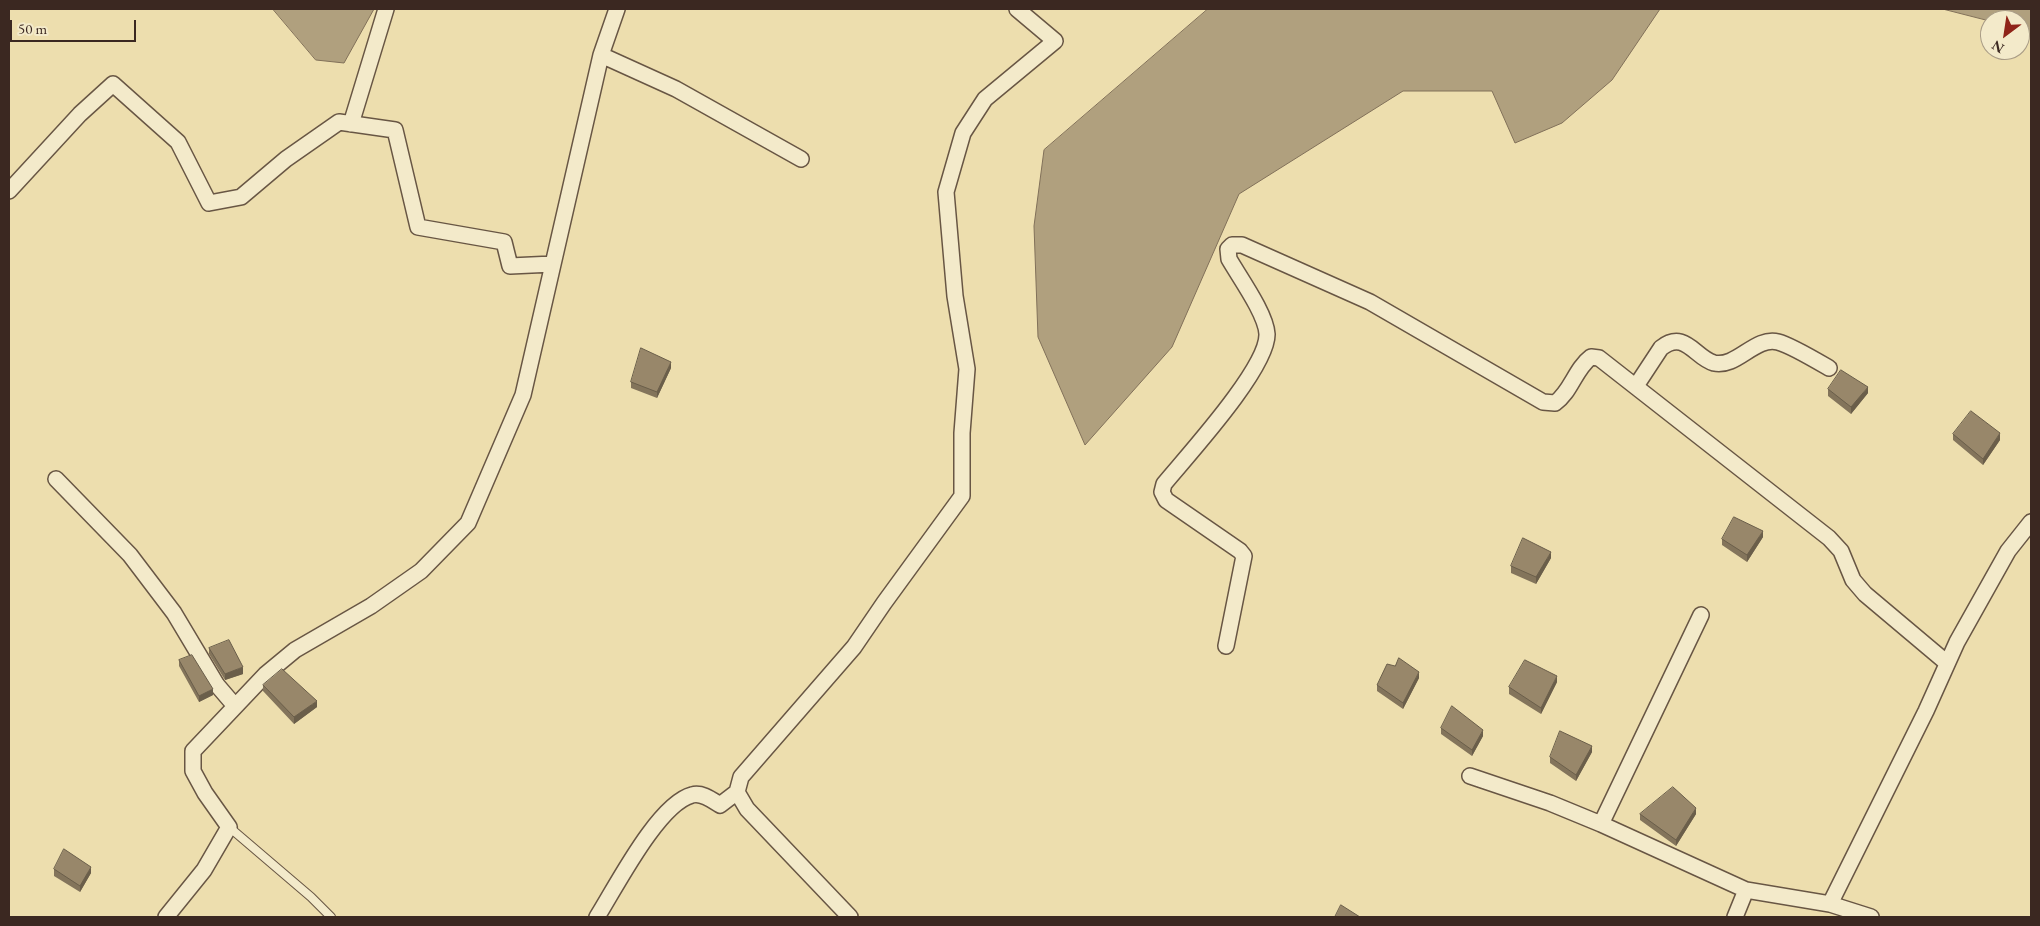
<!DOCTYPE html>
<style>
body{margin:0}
#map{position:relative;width:2040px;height:926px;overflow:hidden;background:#eddeae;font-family:"EB Garamond",serif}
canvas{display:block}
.frame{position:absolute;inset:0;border:10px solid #3b2821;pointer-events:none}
.north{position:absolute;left:1980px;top:10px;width:50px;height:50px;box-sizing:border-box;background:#f3eaca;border:1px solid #a99c86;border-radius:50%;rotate:211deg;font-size:14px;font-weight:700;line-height:20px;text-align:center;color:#3b2821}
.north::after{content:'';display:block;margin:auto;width:18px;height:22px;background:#8f2418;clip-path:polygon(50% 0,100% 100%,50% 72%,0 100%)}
.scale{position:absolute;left:10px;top:20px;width:126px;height:22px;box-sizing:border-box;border:2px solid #3b2821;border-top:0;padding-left:6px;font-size:15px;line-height:18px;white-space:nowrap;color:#3b2821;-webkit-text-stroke:4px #f3eaca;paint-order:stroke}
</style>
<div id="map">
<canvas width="2040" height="926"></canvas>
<div class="frame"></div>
<div class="north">N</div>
<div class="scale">50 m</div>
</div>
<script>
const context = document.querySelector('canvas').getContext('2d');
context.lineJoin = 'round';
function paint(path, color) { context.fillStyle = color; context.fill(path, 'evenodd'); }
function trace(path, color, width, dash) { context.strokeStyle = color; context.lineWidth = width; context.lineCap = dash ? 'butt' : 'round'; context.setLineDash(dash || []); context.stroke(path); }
const water = new Path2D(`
 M273,9H374L344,63L316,60Z
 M1208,9H1660L1612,80L1562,123L1515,143L1492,91H1403L1239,194L1172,347L1085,445L1038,337L1034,226L1044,150Z
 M1943,9H2031V37L2020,31V20L1990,21Z`);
paint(water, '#b0a07e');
trace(water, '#817059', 1);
const lane = new Path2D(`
 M229,827L311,897L331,917`);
const street = new Path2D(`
 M601,55L676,89L801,159
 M351,124L386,9
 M9,191L80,114L113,84L178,142L209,203L241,197L286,159L339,122L395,130L418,227L504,242L510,266L553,264
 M1636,386L1661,348C1685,329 1695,358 1714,363C1737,368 1755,336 1778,342C1790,345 1817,361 1829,368
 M56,479L130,555L174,613L217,685L235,706
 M1226,646L1244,556L1240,551L1166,500L1162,492L1164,484C1187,456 1268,368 1267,334C1266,314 1240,278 1229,259L1228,249L1232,245H1242L1370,302L1543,402L1555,403C1571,392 1575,369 1591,357L1599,358L1829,538L1841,551L1853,580L1865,594L1947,663
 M1470,776L1550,803L1601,824L1746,890
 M1601,824L1701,615
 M1830,904L1871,917
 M166,917L204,870L229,827L205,793L193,771V751L266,674L295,650L371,606L421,571L468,523L523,395L601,55L617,9
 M597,917C616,887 658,804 692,795C702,792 712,800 720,805L737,792
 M850,917L747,809L737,792L741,777L854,647L884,603L962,496V433L967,369L955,296L946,192L963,133L985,99L1055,41L1017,9
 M1735,917L1746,890L1830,904L1926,711L1957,642L2008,551L2031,522`);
trace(lane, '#685644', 10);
trace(street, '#685644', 18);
trace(lane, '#f3eaca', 8);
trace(street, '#f3eaca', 15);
paint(new Path2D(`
 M671,368L657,398L631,388V382Z
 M1828,389L1868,393L1851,414L1828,396Z
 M1953,434L2000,440L1983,465L1953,440Z
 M1763,537L1747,562L1722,545V539Z
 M1551,558L1536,584L1511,573V566Z
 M209,648L243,674L225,680L209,654Z
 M179,660L213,695L199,702L179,666Z
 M1419,678L1403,709L1377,691V685Z
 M1557,682L1541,714L1509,694V687Z
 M263,685L317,707L294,724L263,691Z
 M1441,728L1483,736L1472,756L1441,734Z
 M1592,752L1576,781L1550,763V757Z
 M1640,814H1696L1676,846L1640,820Z
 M54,869L91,873L80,892L54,876Z`), '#83745b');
paint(new Path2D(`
 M671,362V368L657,398V392Z
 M1868,387V393L1851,414V407Z
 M2000,433V440L1983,465V459Z
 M1763,531V537L1747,562V555Z
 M1551,552V558L1536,584V577Z
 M243,667V674L225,680V674Z
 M1419,672V678L1403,709V703Z
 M1557,676V682L1541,714V708Z
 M213,689V695L199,702V696Z
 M317,701V707L294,724V717Z
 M1483,730V736L1472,756V750Z
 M1592,746V752L1576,781V775Z
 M1696,808V814L1676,846V840Z
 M91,867V873L80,892V886Z`), '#6a5e4a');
const building = new Path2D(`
 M641,348L671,362L657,392L631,382Z
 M1841,370L1868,387L1851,407L1828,389Z
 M1971,411L2000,433L1983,459L1953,434Z
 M1734,517L1763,531L1747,555L1722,539Z
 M1523,538L1551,552L1536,577L1511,566Z
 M229,640L243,667L225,674L209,648Z
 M192,655L213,689L199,696L179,660Z
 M1399,658L1419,672L1403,703L1377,685L1387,664L1395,666Z
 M1525,660L1557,676L1541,708L1509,687Z
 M282,669L317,701L294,717L263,685Z
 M1452,706L1483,730L1472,750L1441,728Z
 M1560,731L1592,746L1576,775L1550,757Z
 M1673,787L1696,808L1676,840L1640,814Z
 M64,849L91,867L80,886L54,869Z
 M1341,905L1360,917H1335Z`);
paint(building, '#98876a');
trace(building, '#6a5e4a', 1);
</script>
